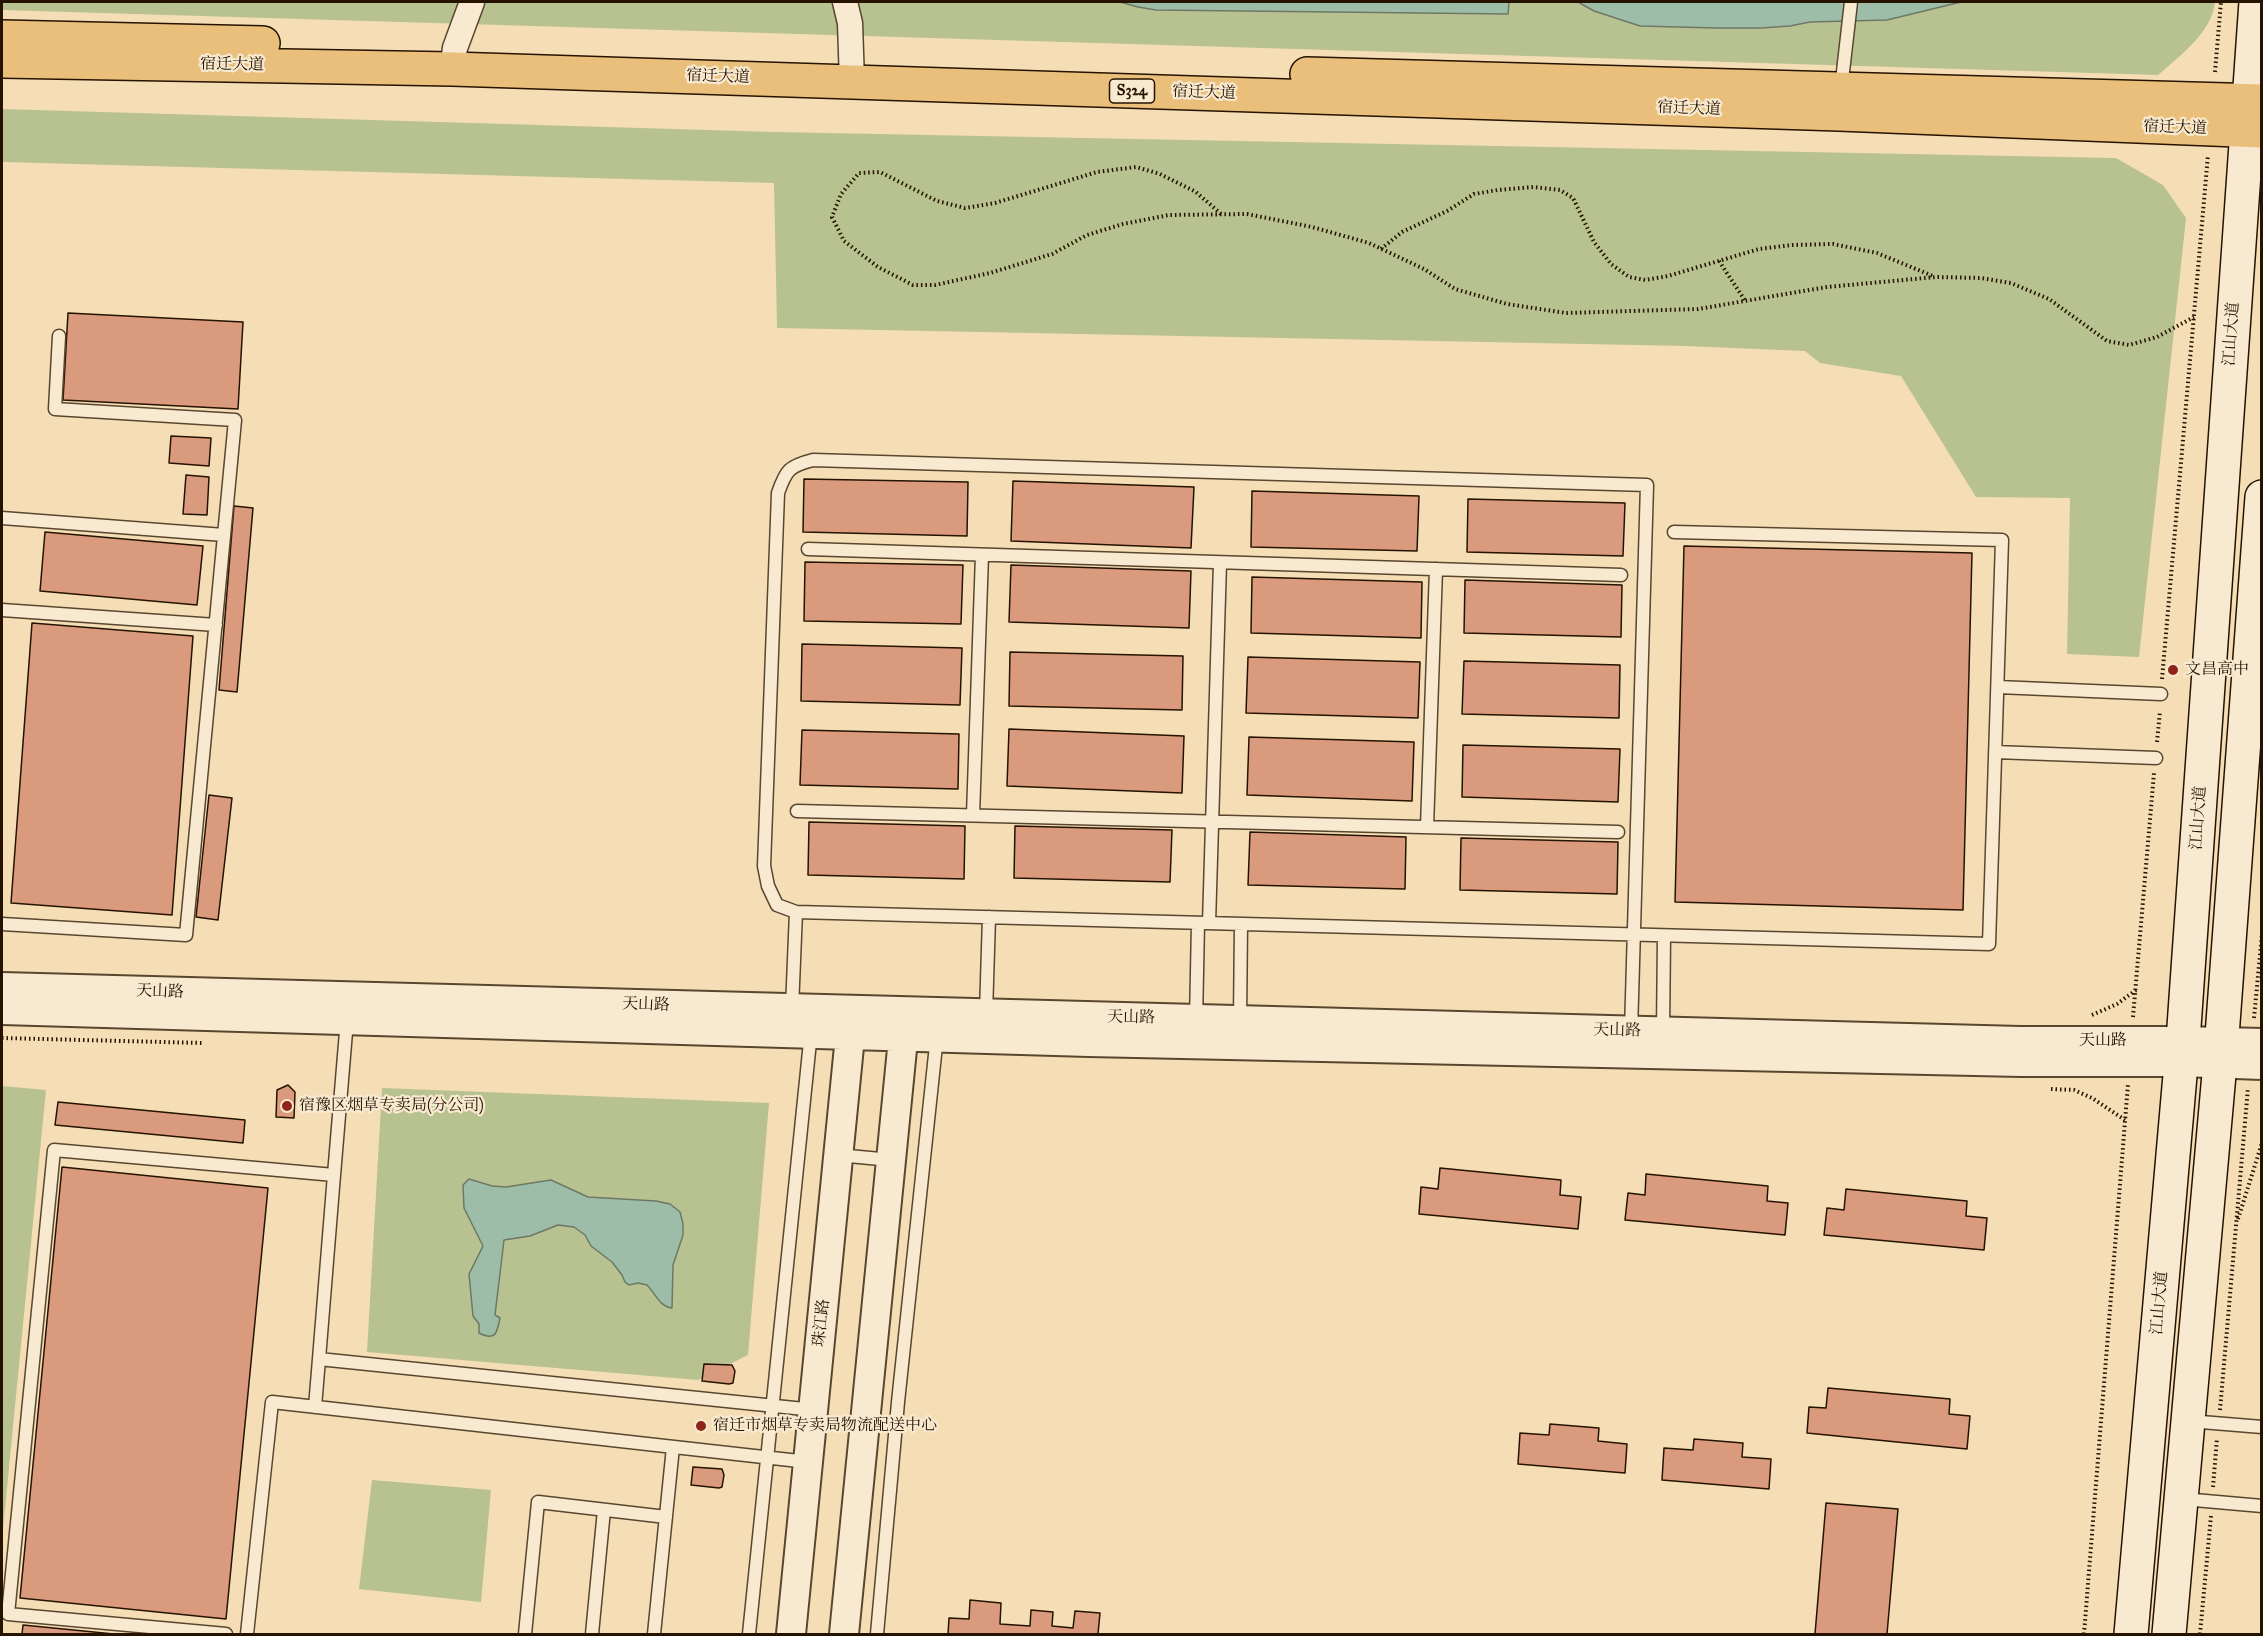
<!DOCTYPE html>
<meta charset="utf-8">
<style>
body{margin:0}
#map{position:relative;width:2263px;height:1636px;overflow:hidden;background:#f5deb6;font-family:"IM FELL Great Primer",serif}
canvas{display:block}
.frame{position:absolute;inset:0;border:3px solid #251300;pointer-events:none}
</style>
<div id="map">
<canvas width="2263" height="1636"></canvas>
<div class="frame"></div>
</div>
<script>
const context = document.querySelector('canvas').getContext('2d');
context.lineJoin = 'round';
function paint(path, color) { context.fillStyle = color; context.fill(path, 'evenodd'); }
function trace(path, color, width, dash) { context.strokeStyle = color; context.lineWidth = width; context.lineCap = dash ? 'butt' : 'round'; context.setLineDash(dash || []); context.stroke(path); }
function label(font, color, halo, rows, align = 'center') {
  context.font = font + ' "IM FELL Great Primer","Noto Serif SC",serif'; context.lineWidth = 4.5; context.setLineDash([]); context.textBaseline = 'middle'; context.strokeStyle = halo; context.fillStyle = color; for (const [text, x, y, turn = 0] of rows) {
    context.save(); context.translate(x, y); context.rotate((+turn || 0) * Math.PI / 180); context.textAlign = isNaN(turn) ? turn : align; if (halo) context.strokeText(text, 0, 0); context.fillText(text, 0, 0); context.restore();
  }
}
paint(new Path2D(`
 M2,2H2215C2212,32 2180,56 2158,75L2,10Z
 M2,109L775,132L2116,158L2163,185L2186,218L2139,657L2067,654L2070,498L1976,497L1901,376L1820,363L1805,351L1686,346L777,328L774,183L2,162Z
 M2,1086L46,1090L2,1539Z
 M382,1088L769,1103L748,1355L698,1380L367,1352Z
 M372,1480L491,1490L481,1602L359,1589Z`), '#b8c291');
const water = new Path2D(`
 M1120,2H1509L1508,14L1156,10L1138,7Z
 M1578,2H1961L1887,20L1810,22L1790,26L1761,28H1716L1640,26L1594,11Z
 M469,1179L492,1186L506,1187L551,1180L588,1197L656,1201L670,1204L680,1212L683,1224V1235L673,1265L672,1308C660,1307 655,1293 647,1285L638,1283L629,1285L625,1282L622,1275L612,1262L591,1246L585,1235L574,1227L558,1225L530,1236L504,1240L495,1315L500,1318C497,1331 497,1342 479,1333V1324L473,1316L469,1274L483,1246L464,1208L463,1185Z`);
paint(water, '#9dbda9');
trace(water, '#6d7965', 1.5);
const building = new Path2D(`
 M68,313L243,322L238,409L63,400Z
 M171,436L211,438L209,466L169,463Z
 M186,475L209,477L207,515L183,514Z
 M804,479L968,482L967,536L803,532Z
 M1013,481L1194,487L1191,548L1011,541Z
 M1252,491L1419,496L1417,551L1251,547Z
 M1468,499L1625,503L1623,556L1467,552Z
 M234,506L253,508L237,692L219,690Z
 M45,532L203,546L197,605L40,591Z
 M1684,546L1972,553L1963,910L1675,902Z
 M805,562L963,565L961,624L804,621Z
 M1011,565L1191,571L1189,628L1009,622Z
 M1252,577L1422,582L1421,638L1251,633Z
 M1465,580L1622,585L1621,637L1464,633Z
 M32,623L193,636L172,915L11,903Z
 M802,644L962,648L960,705L801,701Z
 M1010,652L1183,656L1182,710L1009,706Z
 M1248,657L1420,662L1418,718L1246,713Z
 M1464,661L1620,665L1619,718L1462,714Z
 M1009,729L1184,736L1182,793L1007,786Z
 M802,730L959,734L958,789L800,785Z
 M1249,737L1414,742L1412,801L1247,795Z
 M1463,745L1620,749L1618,802L1462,797Z
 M209,795L232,798L218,920L196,917Z
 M809,822L965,826L964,879L808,875Z
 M1015,826L1172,830L1170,882L1014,878Z
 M1250,832L1406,837L1405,889L1248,885Z
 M1461,838L1618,842L1617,894L1460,890Z
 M288,1085L295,1092L294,1118L276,1117L277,1090Z
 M58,1102L245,1120L243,1143L55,1125Z
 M62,1167L268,1188L226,1619L20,1598Z
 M1440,1168L1561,1180L1560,1195L1581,1197L1578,1229L1419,1214L1421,1187L1438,1189Z
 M1646,1174L1768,1186L1767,1201L1788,1203L1785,1235L1625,1220L1628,1193L1645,1195Z
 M1846,1189L1967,1201L1966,1216L1987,1218L1984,1250L1824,1235L1827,1208L1844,1210Z
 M704,1364L732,1365L735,1371L733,1383L729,1384L702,1381Z
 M1828,1388L1950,1399L1949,1414L1970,1416L1967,1449L1807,1433L1809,1407L1826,1408Z
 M1550,1424L1599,1428L1598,1441L1627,1444L1625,1473L1518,1464L1520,1433L1549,1435Z
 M1694,1439L1743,1443L1742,1457L1771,1459L1769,1489L1662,1480L1664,1448L1693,1450Z
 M693,1467L722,1469L724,1475L722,1487L719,1488L691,1485Z
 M1826,1503L1898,1509L1887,1634H1815Z
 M970,1600L1001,1603L1000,1624L1030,1626L1031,1610L1053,1612L1052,1626L1073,1628L1075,1611L1100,1613L1098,1634H948L949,1618L969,1619Z
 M23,1625L114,1634H22Z`);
paint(building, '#da9a7e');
trace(building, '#251300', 1.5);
const service = new Path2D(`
 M1841,89L1851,2
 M2,518L224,535
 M808,549L1621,575
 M2,610L216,625
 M1998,687L2161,694
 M1995,752L2156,758
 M797,811L1618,832
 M973,815L982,555
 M1427,827L1436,569
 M796,912L777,905L768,886L764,866L778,493C786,470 789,466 813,460L1647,485L1631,1031
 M1209,923L1220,563
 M2,924L186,935L235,420L55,409L59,336
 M792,1008L796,912L1989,944L2002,540L1674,532
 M986,1013L989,917
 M1240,1020L1241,924
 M1196,1021L1198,923
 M1663,1032L1664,936
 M838,1155L891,1160
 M334,1175L347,1020
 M315,1407L319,1359
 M2189,1421L2262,1427
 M2183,1499L2262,1506
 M226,1634L8,1614L54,1150L334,1175L319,1359L814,1410
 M247,1634L272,1402L808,1462
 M525,1634L538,1502L666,1517
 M592,1634L604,1510
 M654,1634L673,1447
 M749,1634L811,1032
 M877,1634L898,1402L937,1036`);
const minor = new Path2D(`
 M845,2L850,23L852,82
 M452,69L455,48L472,2`);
const tertiary = new Path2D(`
 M2,987L2020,1041H2183L2262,1043
 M2,1010L1089,1042L2021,1062H2181L2262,1065
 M791,1634L852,1016
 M844,1634L905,1019`);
const secondary = new Path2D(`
 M2131,1634L2183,1041L2256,2
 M2169,1634L2220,1063L2262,497`);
const primary = new Path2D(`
 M2,37L263,43
 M2,61L452,69L852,82L1839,114L2262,131
 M1307,74L2262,101`);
trace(service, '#59462e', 15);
trace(minor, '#59462e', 27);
trace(tertiary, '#59462e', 32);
trace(secondary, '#251300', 36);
trace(primary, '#251300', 36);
trace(new Path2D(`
 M2215,72L2221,2
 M1221,214L1196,192L1160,174L1136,167L1097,172L995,203L965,208L937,201L880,172L859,173L841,194L832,217L844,241L878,267L913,285H935L990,273L1052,254L1087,235L1123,224L1169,215L1247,214L1312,227L1369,243L1424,269L1455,289L1507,304L1566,313L1698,309L1827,287L1936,277L1981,278L2011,283L2049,299L2107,341L2129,345L2157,337L2194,317
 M1381,249L1402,232L1447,211L1474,194L1498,190L1534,187L1560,190L1573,198L1594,242L1611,264L1629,277L1645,280L1668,276L1759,249L1792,245L1833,244L1877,253L1933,276
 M1719,261L1746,302
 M2162,679L2208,155
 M2157,742L2160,711
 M2092,1015L2117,1004L2136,990
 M2133,1017L2154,773
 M2254,1018L2262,934
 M2,1038L202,1043
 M2051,1089L2074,1090L2092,1098L2125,1120
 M2238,1219L2262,1143
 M2220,1410L2248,1088
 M2213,1487L2217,1438
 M2084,1634L2128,1084
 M2200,1634L2211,1516`), '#251300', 4, [1.5, 3]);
trace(service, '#f8ead0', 12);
trace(minor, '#f8ead0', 24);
trace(tertiary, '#f8ead0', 28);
trace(secondary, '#f8ead0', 33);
trace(primary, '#eabf7b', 33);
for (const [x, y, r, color] of [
 [2173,670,6,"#8f2418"],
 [287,1106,6,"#8f2418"],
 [701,1426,6,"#8f2418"]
]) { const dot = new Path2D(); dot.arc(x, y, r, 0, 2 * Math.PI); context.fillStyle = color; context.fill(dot); trace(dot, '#f8ead0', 2); }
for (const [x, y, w] of [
 [1132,91,45]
]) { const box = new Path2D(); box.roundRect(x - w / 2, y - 12, w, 24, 4.5); context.fillStyle = '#f8ead0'; context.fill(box); trace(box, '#251300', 1.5); }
label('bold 15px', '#251300', null, [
 ["S324",1132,91]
]);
label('16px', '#251300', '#f8ead0', [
 ["宿迁大道",232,65,1],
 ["宿迁大道",718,77,2],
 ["宿迁大道",1204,93,2],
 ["宿迁大道",1689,109,2],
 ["宿迁大道",2175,128,2],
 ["江山大道",2232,334,-86],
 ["江山大道",2199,818,-86],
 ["天山路",160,992,2],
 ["天山路",646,1005,2],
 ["天山路",1131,1018,1],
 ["天山路",1617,1031,1],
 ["天山路",2103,1041],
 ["江山大道",2160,1303,-85],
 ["珠江路",822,1323,-84]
]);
label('16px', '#251300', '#f8ead0', [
 ["文昌高中",2185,670],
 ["宿豫区烟草专卖局(分公司)",299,1106],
 ["宿迁市烟草专卖局物流配送中心",713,1426]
], 'left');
</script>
